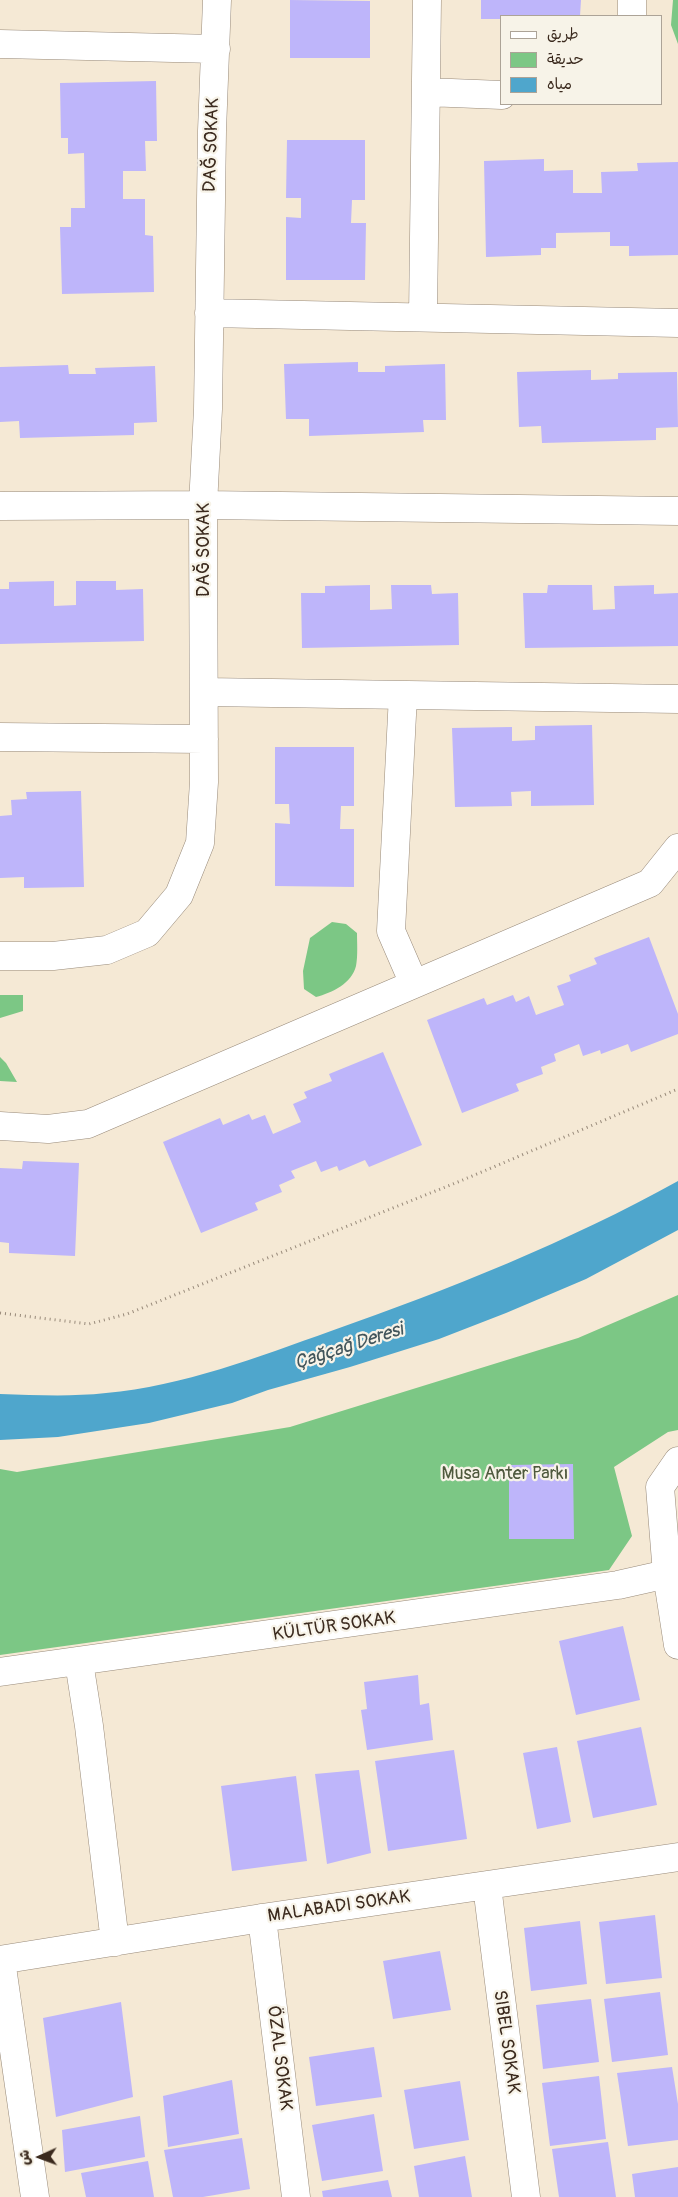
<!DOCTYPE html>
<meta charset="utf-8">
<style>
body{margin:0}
#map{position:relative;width:678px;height:2197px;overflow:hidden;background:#f5e9d5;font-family:Pangolin,"Playpen Sans Arabic",sans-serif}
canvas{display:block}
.legend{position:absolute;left:500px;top:15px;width:162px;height:90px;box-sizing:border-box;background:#f7f3e8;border:1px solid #aca397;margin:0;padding:6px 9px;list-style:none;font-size:15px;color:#3b2a1e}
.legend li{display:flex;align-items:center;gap:10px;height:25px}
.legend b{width:25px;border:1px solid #aca397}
.north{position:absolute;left:15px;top:2132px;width:50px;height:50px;-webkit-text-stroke:4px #f7f3e8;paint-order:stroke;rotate:268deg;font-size:14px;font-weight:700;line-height:20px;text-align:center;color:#3b2a1e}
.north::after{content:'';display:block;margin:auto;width:18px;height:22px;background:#3b2a1e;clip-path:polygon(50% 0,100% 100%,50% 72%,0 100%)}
</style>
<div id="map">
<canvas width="678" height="2197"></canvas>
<ul class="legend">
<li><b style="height:6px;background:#fff"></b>طريق</li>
<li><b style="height:14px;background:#7cc785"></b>حديقة</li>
<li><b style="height:14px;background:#4fa6cc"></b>مياه</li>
</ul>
<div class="north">ش</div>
</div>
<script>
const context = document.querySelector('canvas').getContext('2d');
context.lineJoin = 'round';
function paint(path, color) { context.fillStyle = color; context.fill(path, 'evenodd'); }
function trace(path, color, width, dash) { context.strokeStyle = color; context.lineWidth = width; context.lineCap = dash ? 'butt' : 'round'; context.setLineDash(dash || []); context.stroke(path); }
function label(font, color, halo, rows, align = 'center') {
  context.font = font + ' Pangolin,sans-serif'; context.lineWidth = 4.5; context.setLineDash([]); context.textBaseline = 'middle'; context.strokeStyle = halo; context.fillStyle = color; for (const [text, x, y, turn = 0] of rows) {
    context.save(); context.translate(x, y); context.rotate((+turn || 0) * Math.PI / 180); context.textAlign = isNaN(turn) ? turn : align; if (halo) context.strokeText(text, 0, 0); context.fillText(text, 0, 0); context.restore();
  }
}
paint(new Path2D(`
 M673,0H678V44L671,25Z
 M332,922L346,924L357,933C357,943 358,956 356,966C352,983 332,993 316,997L304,989L303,971L310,938Z
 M0,995H23V1011L0,1018Z
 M0,1057L6,1063L17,1082L0,1081Z
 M678,1295V1430L668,1432L614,1467L632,1536L609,1570L0,1655V1469L17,1472L290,1427L578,1338Z`), '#7cc785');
paint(new Path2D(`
 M678,1181V1230L586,1279L506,1313L439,1339L350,1367L268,1390L232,1403L149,1423L58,1437L0,1440V1394C35,1395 70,1397 106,1393C183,1386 258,1357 331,1331C450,1289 568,1242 678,1181Z`), '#4fa6cc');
paint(new Path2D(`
 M290,0L370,1V58H290Z
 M481,0H581L580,16H502V19H481Z
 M156,81L157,141H145L146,171H123V199H145V235L153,236L154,292L62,294L60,227H71V208H85L84,153L68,154V138H61L60,83Z
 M287,140H365V200H352L351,223H366L365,280H286V217L301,218V198H286Z
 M544,159V171L573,170V193H602L601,172L638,171L637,163L678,162V255L629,256V246H610V232L556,233V248H541V255L486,257L484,161Z
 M358,362V372H385V366L445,364L446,420H423L424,432L309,436V419H286L284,364Z
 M68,365L69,374H96L95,368L155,366L157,422L134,423V435L20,438L19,421L0,422V367Z
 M591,370V380L618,379V373L677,372L678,427L656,428V440L542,443L541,426L519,427L517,372Z
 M54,581V606L76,605V581H116V590L143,589L144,641L0,644V589H9V582Z
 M370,585V610L392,609L391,585H431L432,594L458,593L459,645L302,648L301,593H325V586Z
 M548,585H592L593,610L615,609L614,586L654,585V594L678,593V646L525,648L523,593H547Z
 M592,725L594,805L531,806V791L511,792L512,806L455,807L452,728L512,727V741L535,740V726Z
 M275,747H354V806H341L340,829H354V887L275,886V823L290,824L289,804H275Z
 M81,791L84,887L24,888V877L0,878V816L12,815L11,800L27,799L26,792Z
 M649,937L678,1014V1034L631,1052L628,1044L601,1054L600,1050L583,1056L579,1044L554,1054L556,1061L541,1067L543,1074L516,1084L519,1091L462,1113L427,1020L484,998L487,1005L513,995L516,1002L529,996L536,1015L564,1005L557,986L571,981L569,975L597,964L594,958Z
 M383,1052L422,1145L369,1167L365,1160L339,1171L337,1166L321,1172L316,1161L291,1171L295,1178L279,1185L282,1192L255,1203L258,1210L201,1233L163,1142L220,1118L223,1125L249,1114L252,1120L265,1115L273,1134L301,1122L293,1104L307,1098L304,1092L332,1081L329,1074Z
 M23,1161L79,1163L75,1256L9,1253V1243L0,1242V1168L22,1169Z
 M573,1464L574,1539H509V1465Z
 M623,1626L640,1700L576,1715L559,1641Z
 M418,1675L420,1705L429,1703L433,1740L367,1750L361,1710L367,1709L364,1682Z
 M641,1727L657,1805L593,1818L577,1741Z
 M557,1747L571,1822L537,1829L523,1753Z
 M454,1750L467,1839L388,1851L375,1761Z
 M359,1770L371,1853L327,1864L315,1774Z
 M296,1776L307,1861L232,1871L221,1786Z
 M655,1915L662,1978L606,1984L599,1922Z
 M580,1921L587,1984L531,1991L524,1928Z
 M440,1951L451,2010L393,2019L383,1961Z
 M660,1992L668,2055L612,2062L604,1999Z
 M591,1999L599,2062L543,2069L536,2005Z
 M121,2002L133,2097L56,2117L43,2018Z
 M374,2047L382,2097L316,2106L309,2057Z
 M672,2067L678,2104V2140L628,2146L617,2073Z
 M599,2076L606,2139L550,2146L542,2083Z
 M232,2080L239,2134L168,2147L163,2096Z
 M460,2081L469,2140L414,2149L404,2090Z
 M374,2114L383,2171L322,2181L312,2125Z
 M140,2116L145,2157L65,2172L62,2130Z
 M242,2138L250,2189L203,2197H173L164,2150Z
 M608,2142L616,2197H559L552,2149Z
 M465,2156L472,2197H419L414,2166Z
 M148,2161L154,2197H86L81,2173Z
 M678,2167V2197H635L632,2174Z
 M388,2180L392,2197H323L322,2191Z`), '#beb5fa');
const minor = new Path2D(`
 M632,16V0
 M0,44L216,49
 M426,92L502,95
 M209,313L678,323
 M423,317L427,0
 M0,506L203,505L678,511
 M205,692L678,699
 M403,695L391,931L414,984
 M0,737L204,739
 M0,956H53L107,950L147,933L179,895L200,843L204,782L203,505L208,409L212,131L217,0
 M0,1126L48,1129L88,1124L650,883L678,848
 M678,1461L660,1487L667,1574L678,1645
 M79,1662L89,1726L115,1942
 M0,1672L618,1585L667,1574
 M487,1886L526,2197
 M262,1918L296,2197
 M0,1960L262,1918L678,1857
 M1,1960L35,2197`);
trace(minor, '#988a7a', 29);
trace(new Path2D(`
 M0,1313L89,1324L127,1314L458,1182L678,1089`), '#988a7a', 3, [1, 4]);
trace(minor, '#fff', 28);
label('18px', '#3b2a1e', '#f7f3e8', [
 ["DAĞ SOKAK",212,145,-88],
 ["DAĞ SOKAK",204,550,-90],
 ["KÜLTÜR SOKAK",334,1627,-8],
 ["MALABADI SOKAK",339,1907,-8],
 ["SIBEL SOKAK",506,2042,82],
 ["ÖZAL SOKAK",279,2058,83]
]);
label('18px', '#4e593d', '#f7f3e8', [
 ["Musa Anter Parkı",505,1474]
]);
label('italic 19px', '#42555b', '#f7f3e8', [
 ["Çağçağ Deresi",349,1347,-18]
]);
</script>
